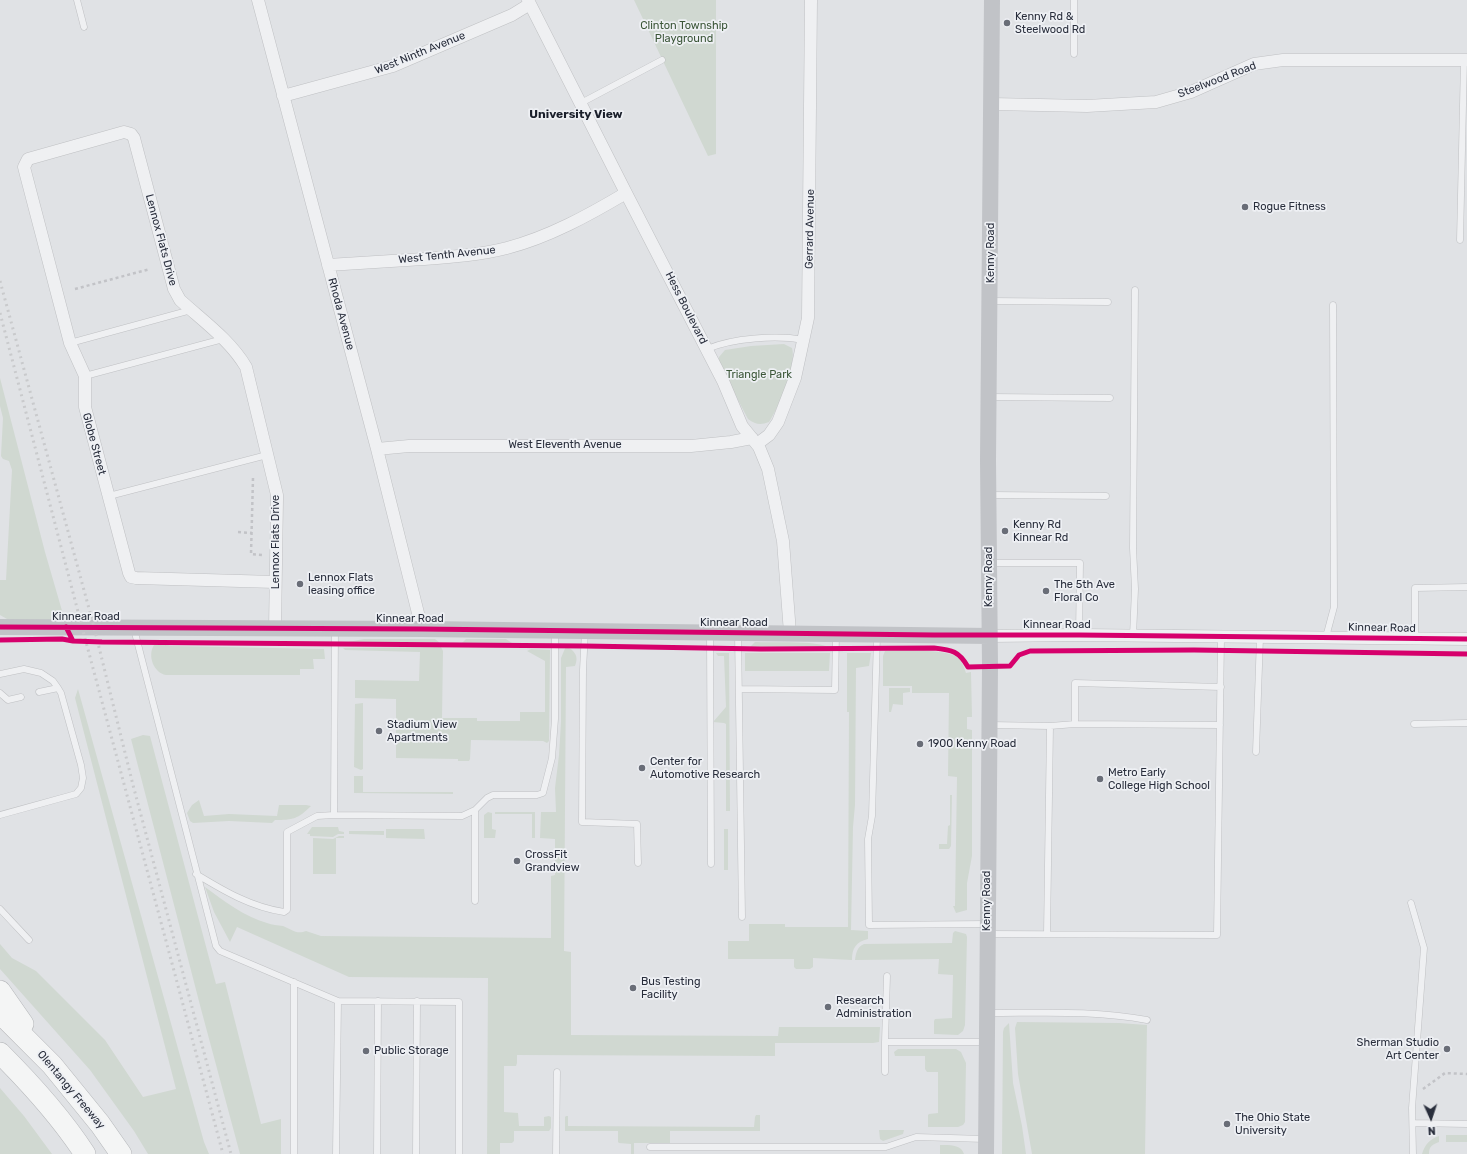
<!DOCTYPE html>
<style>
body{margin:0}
#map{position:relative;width:1467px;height:1154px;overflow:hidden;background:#e0e2e5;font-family:Rubik,sans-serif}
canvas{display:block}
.north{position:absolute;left:1411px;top:1098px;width:40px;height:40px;-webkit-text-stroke:3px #eef0f4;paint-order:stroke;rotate:177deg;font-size:11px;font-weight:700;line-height:16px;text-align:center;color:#292e3c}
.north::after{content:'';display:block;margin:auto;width:14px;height:18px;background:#292e3c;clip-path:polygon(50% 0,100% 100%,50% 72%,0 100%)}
</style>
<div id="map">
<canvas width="1467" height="1154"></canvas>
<div class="north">N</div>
</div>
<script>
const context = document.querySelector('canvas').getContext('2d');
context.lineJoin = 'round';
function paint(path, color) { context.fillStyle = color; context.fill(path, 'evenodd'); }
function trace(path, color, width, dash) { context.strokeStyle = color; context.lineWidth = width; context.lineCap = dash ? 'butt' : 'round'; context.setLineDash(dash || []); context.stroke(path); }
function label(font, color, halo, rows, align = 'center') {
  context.font = font + ' Rubik,sans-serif'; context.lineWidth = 3.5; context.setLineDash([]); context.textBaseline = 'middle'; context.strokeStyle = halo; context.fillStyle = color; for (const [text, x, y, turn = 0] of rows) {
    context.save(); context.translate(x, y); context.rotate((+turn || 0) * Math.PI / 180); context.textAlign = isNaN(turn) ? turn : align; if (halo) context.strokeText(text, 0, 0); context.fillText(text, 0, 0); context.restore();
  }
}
paint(new Path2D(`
 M634,0H716V154L708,156Z
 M784,344L792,348C797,365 779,407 769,422C761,425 756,425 748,419L719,364V357L725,350L751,346Z
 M0,378L45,552L65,621L13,620L7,619L0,615V580H6L12,470L9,461L3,459L1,456L3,418L0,406Z
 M364,639H435L440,643L348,642Z
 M466,639H506L512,643H462Z
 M755,642C774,643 813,640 829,647H750Z
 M160,644L171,646L324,649L325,659H313L314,669H300V675H166C154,673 147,656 154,645Z
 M566,646C575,651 579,656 575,666L566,667L564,951L571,952V1035L778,1036L779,1027H880L879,1042L873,1043H775V1056L517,1055V1063L516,1066H504V1112L518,1113L519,1126H544V1117L549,1116L551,1117V1128L549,1131H514V1141L512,1143H500V1154H487L488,978L349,977L237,927L230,942L214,912L205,887C224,901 245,917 267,923C272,925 278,925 283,926C291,929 297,935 306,931L321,936L551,938V876L555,875V839L540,838L541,812H556L555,788L559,755L561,722V658Z
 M441,647L443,651L442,718H477V721H520V712H545V661L527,651L531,649L550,650L549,741L547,743L543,741L471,740L470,759L469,761H458V759L396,758V699L355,698V680L419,681L420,652L345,650L343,648Z
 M885,651C897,649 948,650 957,657C962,661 964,667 966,673L971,672L972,717H967V729L972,730V856L967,883V910L956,913L953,906H955L957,777L948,776L949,693H912V686H883V656Z
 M716,653H729L730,811H726V724L724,723L713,722L726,707L724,656H718Z
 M745,653H830L829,671H745Z
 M847,653H871L869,666L856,668L855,805L853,827L851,930L868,931V939C856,942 852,948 852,960L813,958V967L810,969H796L794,967V959H728V941H749V924H785V927H848L849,712H847Z
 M889,688H910V692L903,693V705L893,704L891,712H889Z
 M78,689L204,1142L209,1154H148L134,1131L90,1070L0,969V944L12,958L36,971L105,1040L143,1097L176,1089L75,698Z
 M363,703V769L361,770L354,767L355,704Z
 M143,735L150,736L216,984L225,982L261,1124L281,1119V1154H240L201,1009L131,739Z
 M354,776H363V792H453V794L354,793Z
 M950,795H952L951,846L949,849H939V844H947L948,826L950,825Z
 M199,800L204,816L229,814L277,816L279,805H306L311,806C298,819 293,820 275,820L272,823L229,821L193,823L190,821L187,813L192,805Z
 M488,812L492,813V829L496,830L495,838H484V815Z
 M495,812H535V838H532V814H495Z
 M312,827H338L339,831L344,832V834H338L333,837L310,836V834H307Z
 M386,829H424L425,839L386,838Z
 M724,829H728V870H724Z
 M349,831H384V835L349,834Z
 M339,836H344V838H336V874H313V838L333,839Z
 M955,931L966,934L967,937L965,1025L963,1031L958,1035L934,1034V1021L935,1019L952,1018L953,975L938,974L939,959L855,960C856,953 857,947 864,944L952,943L953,933Z
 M1017,1022L1119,1023L1147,1025L1145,1154H1032L1018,1074L1015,1028Z
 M1009,1023L1013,1083L1022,1126L1026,1154H1002L1003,1032L1004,1028Z
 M898,1049H956L961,1052L966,1063L965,1122L963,1125L958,1127H928V1115L929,1114L938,1113V1072H927L925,1069V1056H895L894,1052Z
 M0,1088L24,1116L52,1154H0Z
 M756,1115H760V1131H670V1143H634V1154H631V1144L619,1143L618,1142V1131H565V1117L566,1116H568V1126L754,1127L755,1117Z
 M879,1130H904L903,1134L883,1141L880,1139Z
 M1446,1135H1467V1142H1446Z
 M1439,1136V1142C1432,1145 1429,1146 1429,1154H1422C1425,1144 1430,1139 1439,1136Z
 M940,1145C949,1145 961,1144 964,1154H940Z`), '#d0d8d1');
const lane = new Path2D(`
 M77,0L84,27
 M1074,54V0
 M581,103L662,60
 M1460,240L1464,60
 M990,301L1108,302
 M70,343L191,310
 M707,349C733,338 776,335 804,340
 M85,376L223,339
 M989,397L1110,398
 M990,495L1106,496
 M109,496L267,455
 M990,563H1080L1079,635
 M134,629L216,946L220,951L338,1001L459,1002V1154
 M335,629L334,815L462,816L475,810L487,798L493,795H537L543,793L552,758L555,719V632
 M585,631L583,670L582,822L637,824L638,863
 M738,633L742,917
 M710,634L711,864
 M877,636L872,816L868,839L869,925L987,924
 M1133,636L1135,589L1133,548L1135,290
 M1326,637L1334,607L1333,305
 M1415,639V588L1467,587
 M0,674L24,669L41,673L53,681L58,688L61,693L81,765L83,778L81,788L76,794L0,815
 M739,689L835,690L836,634
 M39,692L58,688
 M0,693L8,700L21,697
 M1075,724V683L1221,687
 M1414,724L1467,723
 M990,725L1050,726L1075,724L1220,725
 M1256,752L1260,637
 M475,810V901
 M196,874C224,891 251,907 284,912L287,910V832L317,816L334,815
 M1411,903L1424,948L1412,1108L1413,1154
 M0,909L29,940
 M989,934L1217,935L1221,637
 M1047,934L1050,726
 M989,1013C1042,1013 1095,1010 1147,1020
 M885,1042L887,976
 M885,1072V1042H985
 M1413,1123L1467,1124
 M650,1147H886L916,1137L985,1139
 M294,1154V982
 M336,1154L338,1001
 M377,1154L378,1001
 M416,1154L417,1001
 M556,1154L557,1072`);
const street = new Path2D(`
 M258,0L377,449L422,629
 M528,0L626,193L723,381L742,426L759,447L768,469L783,541L790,633
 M283,96L393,66L512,15L530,4
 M992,104L1087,106L1156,102L1191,92L1254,64L1283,60H1467
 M328,265C360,263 391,261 423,259C451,257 480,255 507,248C549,237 589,215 626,193
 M757,444L769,435L778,422L795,378L808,318L811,0
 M377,449L409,446H691L731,442L752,438
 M275,629L277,499V495L246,367C230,340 203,321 180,300L174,289L134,138L131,134L124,132L28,159L24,167L25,171L70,343L85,376V407L129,573L131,577L136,578L275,582
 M990,636L1079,635L1467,639`);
const highway = new Path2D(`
 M0,991L23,1024
 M0,1013L52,1065L100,1124L121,1154
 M0,1053C31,1084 61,1117 85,1154`);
trace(lane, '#bfc0c3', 7);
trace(street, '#bfc0c3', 13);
trace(highway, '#b3b5b8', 22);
trace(new Path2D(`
 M75,289L150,269
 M253,478L251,554L263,555V557
 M238,532L252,533
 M1423,1089L1445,1073L1467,1074`), '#c2c3c7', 2.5, [3, 3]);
trace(lane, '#eff0f2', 6);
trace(street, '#eff0f2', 12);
trace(new Path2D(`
 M0,627L422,629L990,636
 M986,1154L990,666L988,460L992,0`), '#c1c3c7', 16);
trace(highway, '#f4f5f5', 21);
trace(new Path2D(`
 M0,281L94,627L133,785L231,1154
 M0,313L82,627L223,1154`), '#c9cacc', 3, [2, 4]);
trace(new Path2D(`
 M0,627L422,629L934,635H1079L1467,639
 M66,627L73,641L102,642L584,646L761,649L934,648C952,650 959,651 968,667L1010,666L1019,655L1030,651L1194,650L1467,654
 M0,640L62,639L73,641`), '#d6006c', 5);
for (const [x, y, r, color] of [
 [1007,23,4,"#696d77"],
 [1245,207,4,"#696d77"],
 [1005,531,4,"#696d77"],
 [300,584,4,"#696d77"],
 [1046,591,4,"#696d77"],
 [379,731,4,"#696d77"],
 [920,744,4,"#696d77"],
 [642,768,4,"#696d77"],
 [1100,779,4,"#696d77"],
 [517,861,4,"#696d77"],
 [633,988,4,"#696d77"],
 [828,1007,4,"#696d77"],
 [1447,1049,4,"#696d77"],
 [366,1051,4,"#696d77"],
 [1227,1124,4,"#696d77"]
]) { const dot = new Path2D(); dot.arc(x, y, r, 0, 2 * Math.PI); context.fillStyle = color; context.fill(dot); trace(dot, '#eef0f4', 1.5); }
label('11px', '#292e3c', '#eef0f4', [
 ["Kenny Rd &",1015,17],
 ["Steelwood Rd",1015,30],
 ["Rogue Fitness",1253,207],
 ["Kenny Rd",1013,525],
 ["Kinnear Rd",1013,538],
 ["Lennox Flats",308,578],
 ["leasing office",308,591],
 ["The 5th Ave",1054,585],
 ["Floral Co",1054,598],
 ["Stadium View",387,725],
 ["Apartments",387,738],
 ["1900 Kenny Road",928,744],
 ["Center for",650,762],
 ["Automotive Research",650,775],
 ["Metro Early",1108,773],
 ["College High School",1108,786],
 ["CrossFit",525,855],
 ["Grandview",525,868],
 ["Bus Testing",641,982],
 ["Facility",641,995],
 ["Research",836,1001],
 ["Administration",836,1014],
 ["Sherman Studio",1439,1043,"right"],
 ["Art Center",1439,1056,"right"],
 ["Public Storage",374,1051],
 ["The Ohio State",1235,1118],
 ["University",1235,1131]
], 'left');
label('11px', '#3b5638', '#eef0f4', [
 ["Clinton Township",684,26],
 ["Playground",684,39],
 ["Triangle Park",759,375]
]);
label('11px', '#292e3c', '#eef0f4', [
 ["West Ninth Avenue",420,53,-22],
 ["Steelwood Road",1217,80,-21],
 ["Gerrard Avenue",810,229,-89],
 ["Lennox Flats Drive",161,240,75],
 ["Kenny Road",991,253,-90],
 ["West Tenth Avenue",447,255,-6],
 ["Hess Boulevard",686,308,63],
 ["Rhoda Avenue",341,314,75],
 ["Globe Street",94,444,75],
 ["West Eleventh Avenue",565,445],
 ["Lennox Flats Drive",276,542,-90],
 ["Kenny Road",989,577,-90],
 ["Kinnear Road",86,617],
 ["Kinnear Road",410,619],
 ["Kinnear Road",734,623],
 ["Kinnear Road",1057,625],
 ["Kinnear Road",1382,628,1],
 ["Kenny Road",987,901,-90],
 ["Olentangy Freeway",71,1090,50]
]);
label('bold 12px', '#1b202c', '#eef0f4', [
 ["University View",576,115]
]);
</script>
